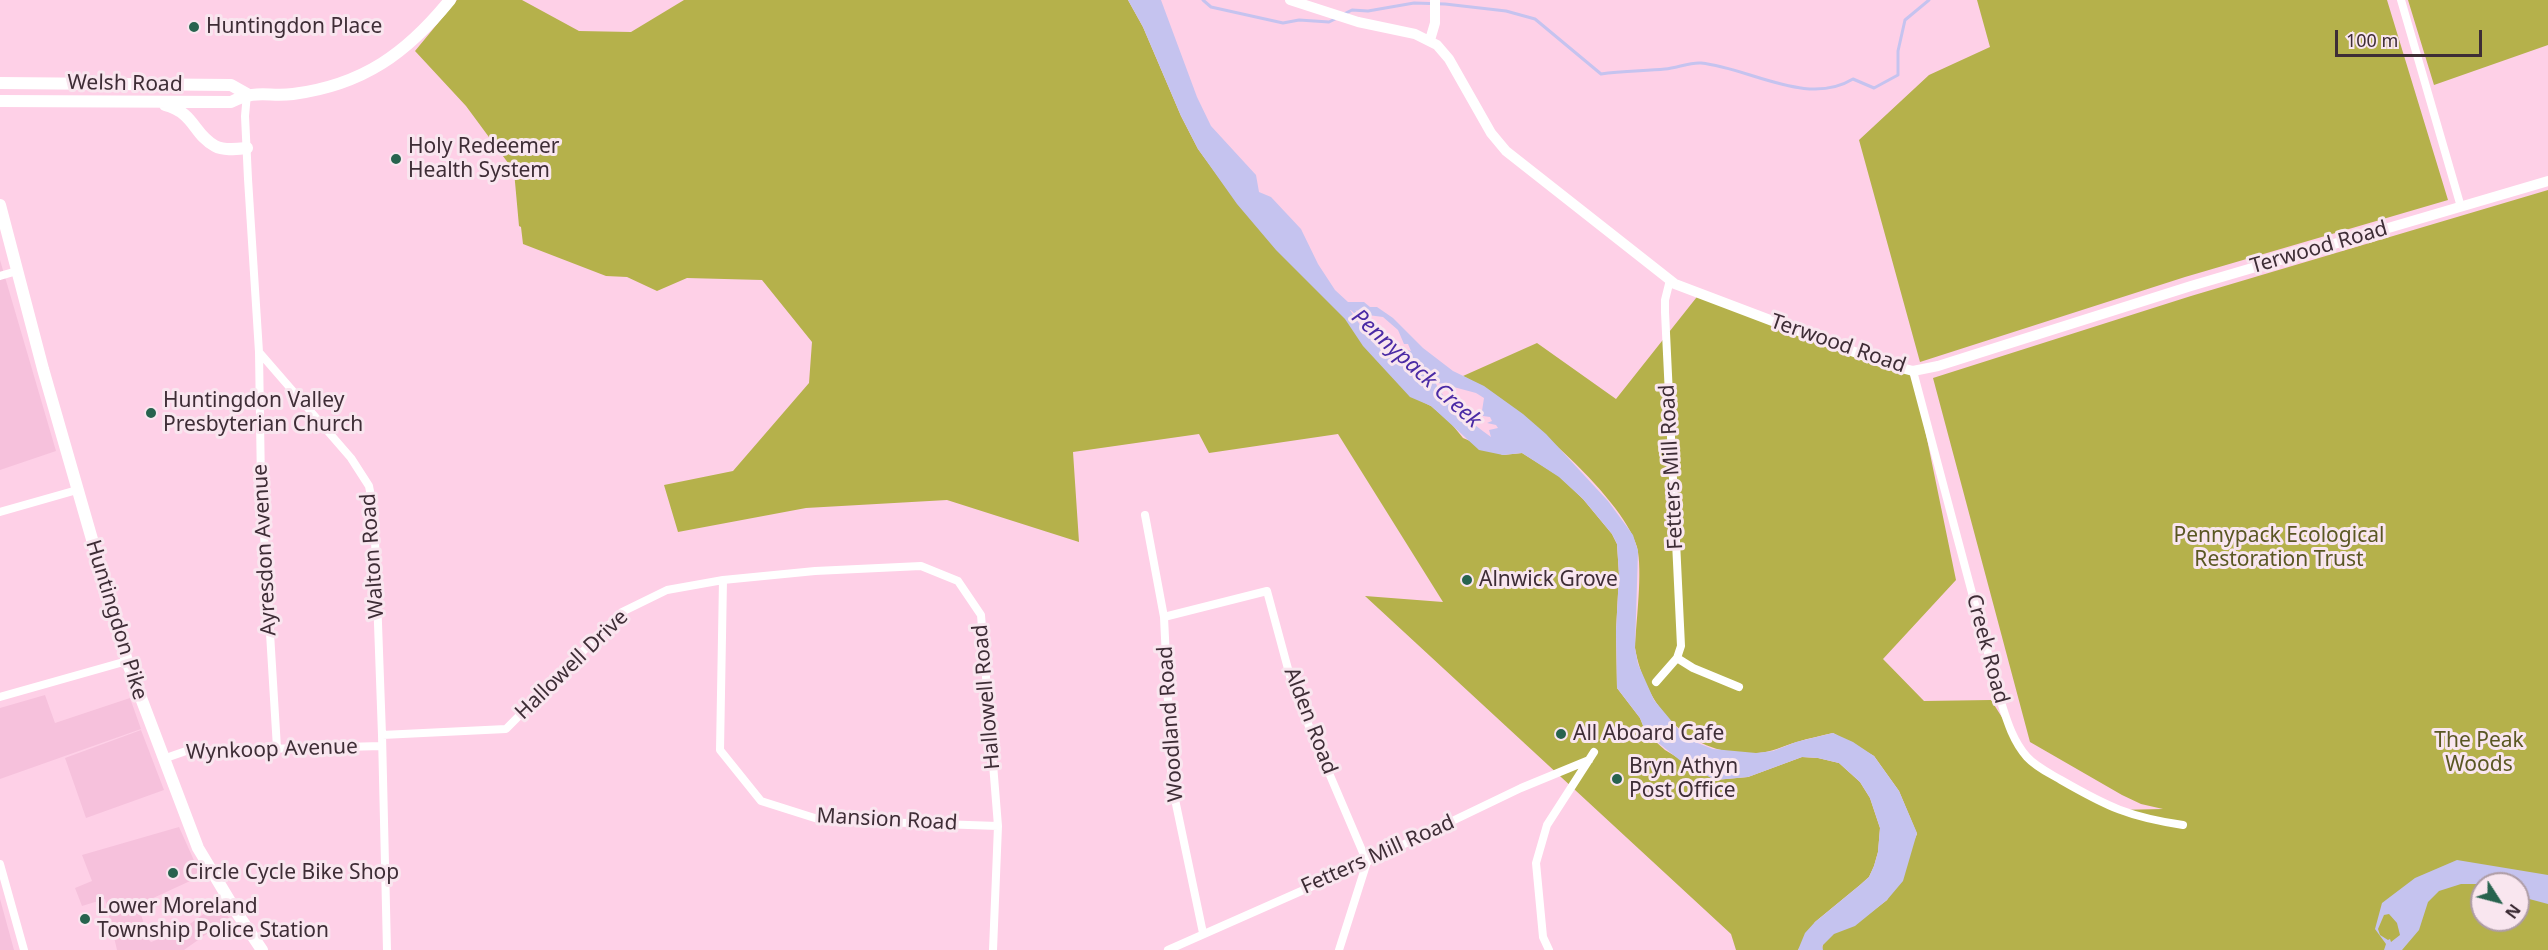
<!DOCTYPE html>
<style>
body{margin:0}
#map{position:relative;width:2548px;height:950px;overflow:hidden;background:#fed0e7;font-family:"Noto Sans",sans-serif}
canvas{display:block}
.north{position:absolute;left:2470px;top:872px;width:60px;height:60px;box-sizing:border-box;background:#f9e6ef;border:2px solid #ae9ca5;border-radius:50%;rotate:126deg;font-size:16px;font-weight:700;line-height:24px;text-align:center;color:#3e2d36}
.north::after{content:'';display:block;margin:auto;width:21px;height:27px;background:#27634e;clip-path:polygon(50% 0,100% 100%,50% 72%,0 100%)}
.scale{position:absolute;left:2335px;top:30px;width:147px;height:27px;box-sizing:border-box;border:3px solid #3e2d36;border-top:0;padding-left:8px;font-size:18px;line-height:21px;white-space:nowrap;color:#3e2d36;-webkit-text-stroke:4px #f9e6ef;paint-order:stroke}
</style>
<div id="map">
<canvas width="2548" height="950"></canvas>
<div class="north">N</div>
<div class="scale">100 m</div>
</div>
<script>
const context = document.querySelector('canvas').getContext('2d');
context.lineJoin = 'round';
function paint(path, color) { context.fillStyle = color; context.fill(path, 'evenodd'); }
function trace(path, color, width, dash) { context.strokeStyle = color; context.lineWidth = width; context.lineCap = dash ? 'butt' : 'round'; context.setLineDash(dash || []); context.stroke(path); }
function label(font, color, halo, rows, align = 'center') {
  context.font = font + ' "Noto Sans",sans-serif'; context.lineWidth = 6; context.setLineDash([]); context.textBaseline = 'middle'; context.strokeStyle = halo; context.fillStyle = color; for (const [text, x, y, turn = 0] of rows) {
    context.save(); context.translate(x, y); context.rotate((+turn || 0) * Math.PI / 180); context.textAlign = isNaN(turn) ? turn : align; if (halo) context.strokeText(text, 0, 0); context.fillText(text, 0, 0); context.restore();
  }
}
paint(new Path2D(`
 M0,260L56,451L0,470Z
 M45,695L55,723L130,698L141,729L0,779V708Z
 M141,730L164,790L86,818L65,758Z
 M179,827L201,876L138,905L149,940L151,942L180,931L219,903L229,918L184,950H117L105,899L82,906L75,888L92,881L82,855Z
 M0,899L14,950H0Z`), '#f6c1dc');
paint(new Path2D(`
 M457,0H522L579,31L631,32L684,0H1128L1143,27L1181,116L1198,149L1231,194L1421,401L1431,406L1450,422L1463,438L1503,455L1522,453L1559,476L1583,499L1612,534L1617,544L1619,575L1616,631L1617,688L1640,718L1646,733L1665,750L1715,780L1748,777L1802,757L1818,758L1839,763L1860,782L1870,798L1880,828L1878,852L1874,866L1869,877L1860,885L1815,922L1798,950H1736L1731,934L1365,596L1443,602L1338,434L1209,453L1199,434L1073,452L1079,542L947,500L806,508L678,532L664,485L733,471L809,383L812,342L762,280L687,278L657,291L627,277L606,276L523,244L521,227L519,226L514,171L466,106L415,51Z
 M1977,0H2387L2448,200L2185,277L1920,362L1859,140L1929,75L1990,47Z
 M2408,0H2548V45L2434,85Z
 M2548,190V950H1822L1824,937L1866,916L1887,900L1917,834L1899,791L1874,756L1833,733C1821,736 1809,738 1797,742C1783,746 1772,752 1758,753C1692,758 1646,710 1635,648C1636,622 1643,571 1637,547C1623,496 1511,400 1463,376L1537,343L1616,399L1700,293L1913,371L1956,580L1883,659L1924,701L1991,700L2031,763L2115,810L2163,809L2141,804L2122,795L2030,742L1933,378L2191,296ZM2482,884H2518V920H2482Z`), '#b5b14b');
paint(new Path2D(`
 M1128,0H1161L1197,97L1211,126L1256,175L1259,192L1271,197L1301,229L1318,264L1335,290L1348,302H1364L1370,307H1377L1393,318L1423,348L1453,371L1484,386L1523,414L1546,434L1608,501L1633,535L1638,551L1635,648L1638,664L1654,700L1679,730L1695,742L1713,749L1756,753L1773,751L1796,742L1833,733L1853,742L1874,756L1899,791L1917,833L1903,881L1887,900L1855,926L1834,934L1822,946L1823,950H1798L1805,933L1815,922L1860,885L1869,877L1874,866L1878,852L1880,828L1870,798L1860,782L1839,763L1818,758L1802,757L1748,777L1715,780L1682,762L1646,733L1640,718L1617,688L1616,631L1619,575L1617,544L1612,534L1583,499L1559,477L1522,453L1503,455L1479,450L1431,406L1410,397L1363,346L1345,319L1276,250L1237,204L1198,149L1181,116L1143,27ZM1350,310L1361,311L1368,315L1383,317L1398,330L1404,344H1408L1411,351L1401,348L1404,354C1380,356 1362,328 1350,310ZM1435,382L1476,393L1484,398L1482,411L1483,416L1490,417L1492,421L1487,423L1496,425L1498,428L1489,430L1491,437C1472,423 1445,404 1435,382Z
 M2457,860L2548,875V904L2518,896V884H2461L2439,891L2428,902L2419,930L2402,950H2384L2386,944L2375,929L2382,903L2415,878ZM2389,914L2397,923L2400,935L2391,942L2390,939L2388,940L2380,935L2378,929L2384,915Z`), '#c5c3ef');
trace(new Path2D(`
 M1203,0L1211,7L1283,23L1299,20L1329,22L1335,19
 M1344,14L1352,10L1368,11L1414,3L1445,4L1506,11L1535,19L1601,74C1622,71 1644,71 1665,69C1677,68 1690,62 1701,63C1750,68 1807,107 1853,79L1874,88L1898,75V51L1905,20L1929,0
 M1350,307L1398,356`), '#c5c3ef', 3);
trace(new Path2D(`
 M2401,0L2461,207
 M247,94L245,116L248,179L259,352L351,458L369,486L374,512L382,735L387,950
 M0,276L17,271
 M259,352L261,485L277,748
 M1913,371L2001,702C2007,721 2013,741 2027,757C2036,767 2049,773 2061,780C2108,807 2129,817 2183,825
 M0,512L77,490
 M1145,515L1164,617L1172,785L1203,933
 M723,580L720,750L761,801L821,820L998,826
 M1164,617L1267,591L1294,691L1367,862L1339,950
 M1677,658L1693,668L1739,687
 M1656,682L1677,658L1681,646L1665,312V300L1670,280
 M0,697L127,661
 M382,735L506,729L622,612L667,590L723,580L815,571L921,566L958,581L981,615L998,826L993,950
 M163,759L186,751L382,746
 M0,864L24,950
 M1168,950L1367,862L1521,788L1589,760
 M1549,950L1543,937L1536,863L1547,825L1594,752`), '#fff', 8);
trace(new Path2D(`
 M1290,0L1358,22L1415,34L1437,45L1449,59L1491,133L1506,151L1675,284L1886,364L1913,371L1938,366L2191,286L2548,181
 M1430,40L1435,23V0`), '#fff', 10);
trace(new Path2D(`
 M0,83L231,85L247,94
 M0,101L231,102C256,89 268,97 293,94C363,85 407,53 450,0
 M165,105C195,113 193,134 215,146C224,151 237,149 247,148
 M0,205L43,369L127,661L198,848L237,913L262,950`), '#fff', 12);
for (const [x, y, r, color] of [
 [194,27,6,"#27634e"],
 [396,159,6,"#27634e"],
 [151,413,6,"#27634e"],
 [1467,580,6,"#27634e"],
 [1561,734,6,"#27634e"],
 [1617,779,6,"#27634e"],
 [173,873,6,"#27634e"],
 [85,919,6,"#27634e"]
]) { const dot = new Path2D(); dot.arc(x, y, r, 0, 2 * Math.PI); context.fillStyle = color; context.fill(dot); trace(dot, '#f9e6ef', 2); }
label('21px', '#3e2d36', '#f9e6ef', [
 ["Huntingdon Place",206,27],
 ["Holy Redeemer",408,147],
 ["Health System",408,171],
 ["Huntingdon Valley",163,401],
 ["Presbyterian Church",163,425],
 ["Alnwick Grove",1479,580],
 ["All Aboard Cafe",1573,734],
 ["Bryn Athyn",1629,767],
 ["Post Office",1629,791],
 ["Circle Cycle Bike Shop",185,873],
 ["Lower Moreland",97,907],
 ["Township Police Station",97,931]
], 'left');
label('21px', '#3e2d36', '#f9e6ef', [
 ["Welsh Road",125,84,1],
 ["Terwood Road",2319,248,-16],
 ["Terwood Road",1838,344,19],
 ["Fetters Mill Road",1672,467,-93],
 ["Ayresdon Avenue",265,550,-93],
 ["Walton Road",373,556,-94],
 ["Huntingdon Pike",116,620,73],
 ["Creek Road",1987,649,75],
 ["Hallowell Drive",572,665,-44],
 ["Hallowell Road",987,697,-95],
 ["Alden Road",1310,721,69],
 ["Woodland Road",1171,724,-94],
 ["Wynkoop Avenue",272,750,-2],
 ["Mansion Road",887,820,3],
 ["Fetters Mill Road",1378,855,-24]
]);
label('21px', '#5a5723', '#f9e6ef', [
 ["Pennypack Ecological",2279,536],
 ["Restoration Trust",2279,560],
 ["The Peak",2479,741],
 ["Woods",2479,765]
]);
label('italic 22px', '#4a2aa5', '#f9e6ef', [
 ["Pennypack Creek",1416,369,42]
]);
</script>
